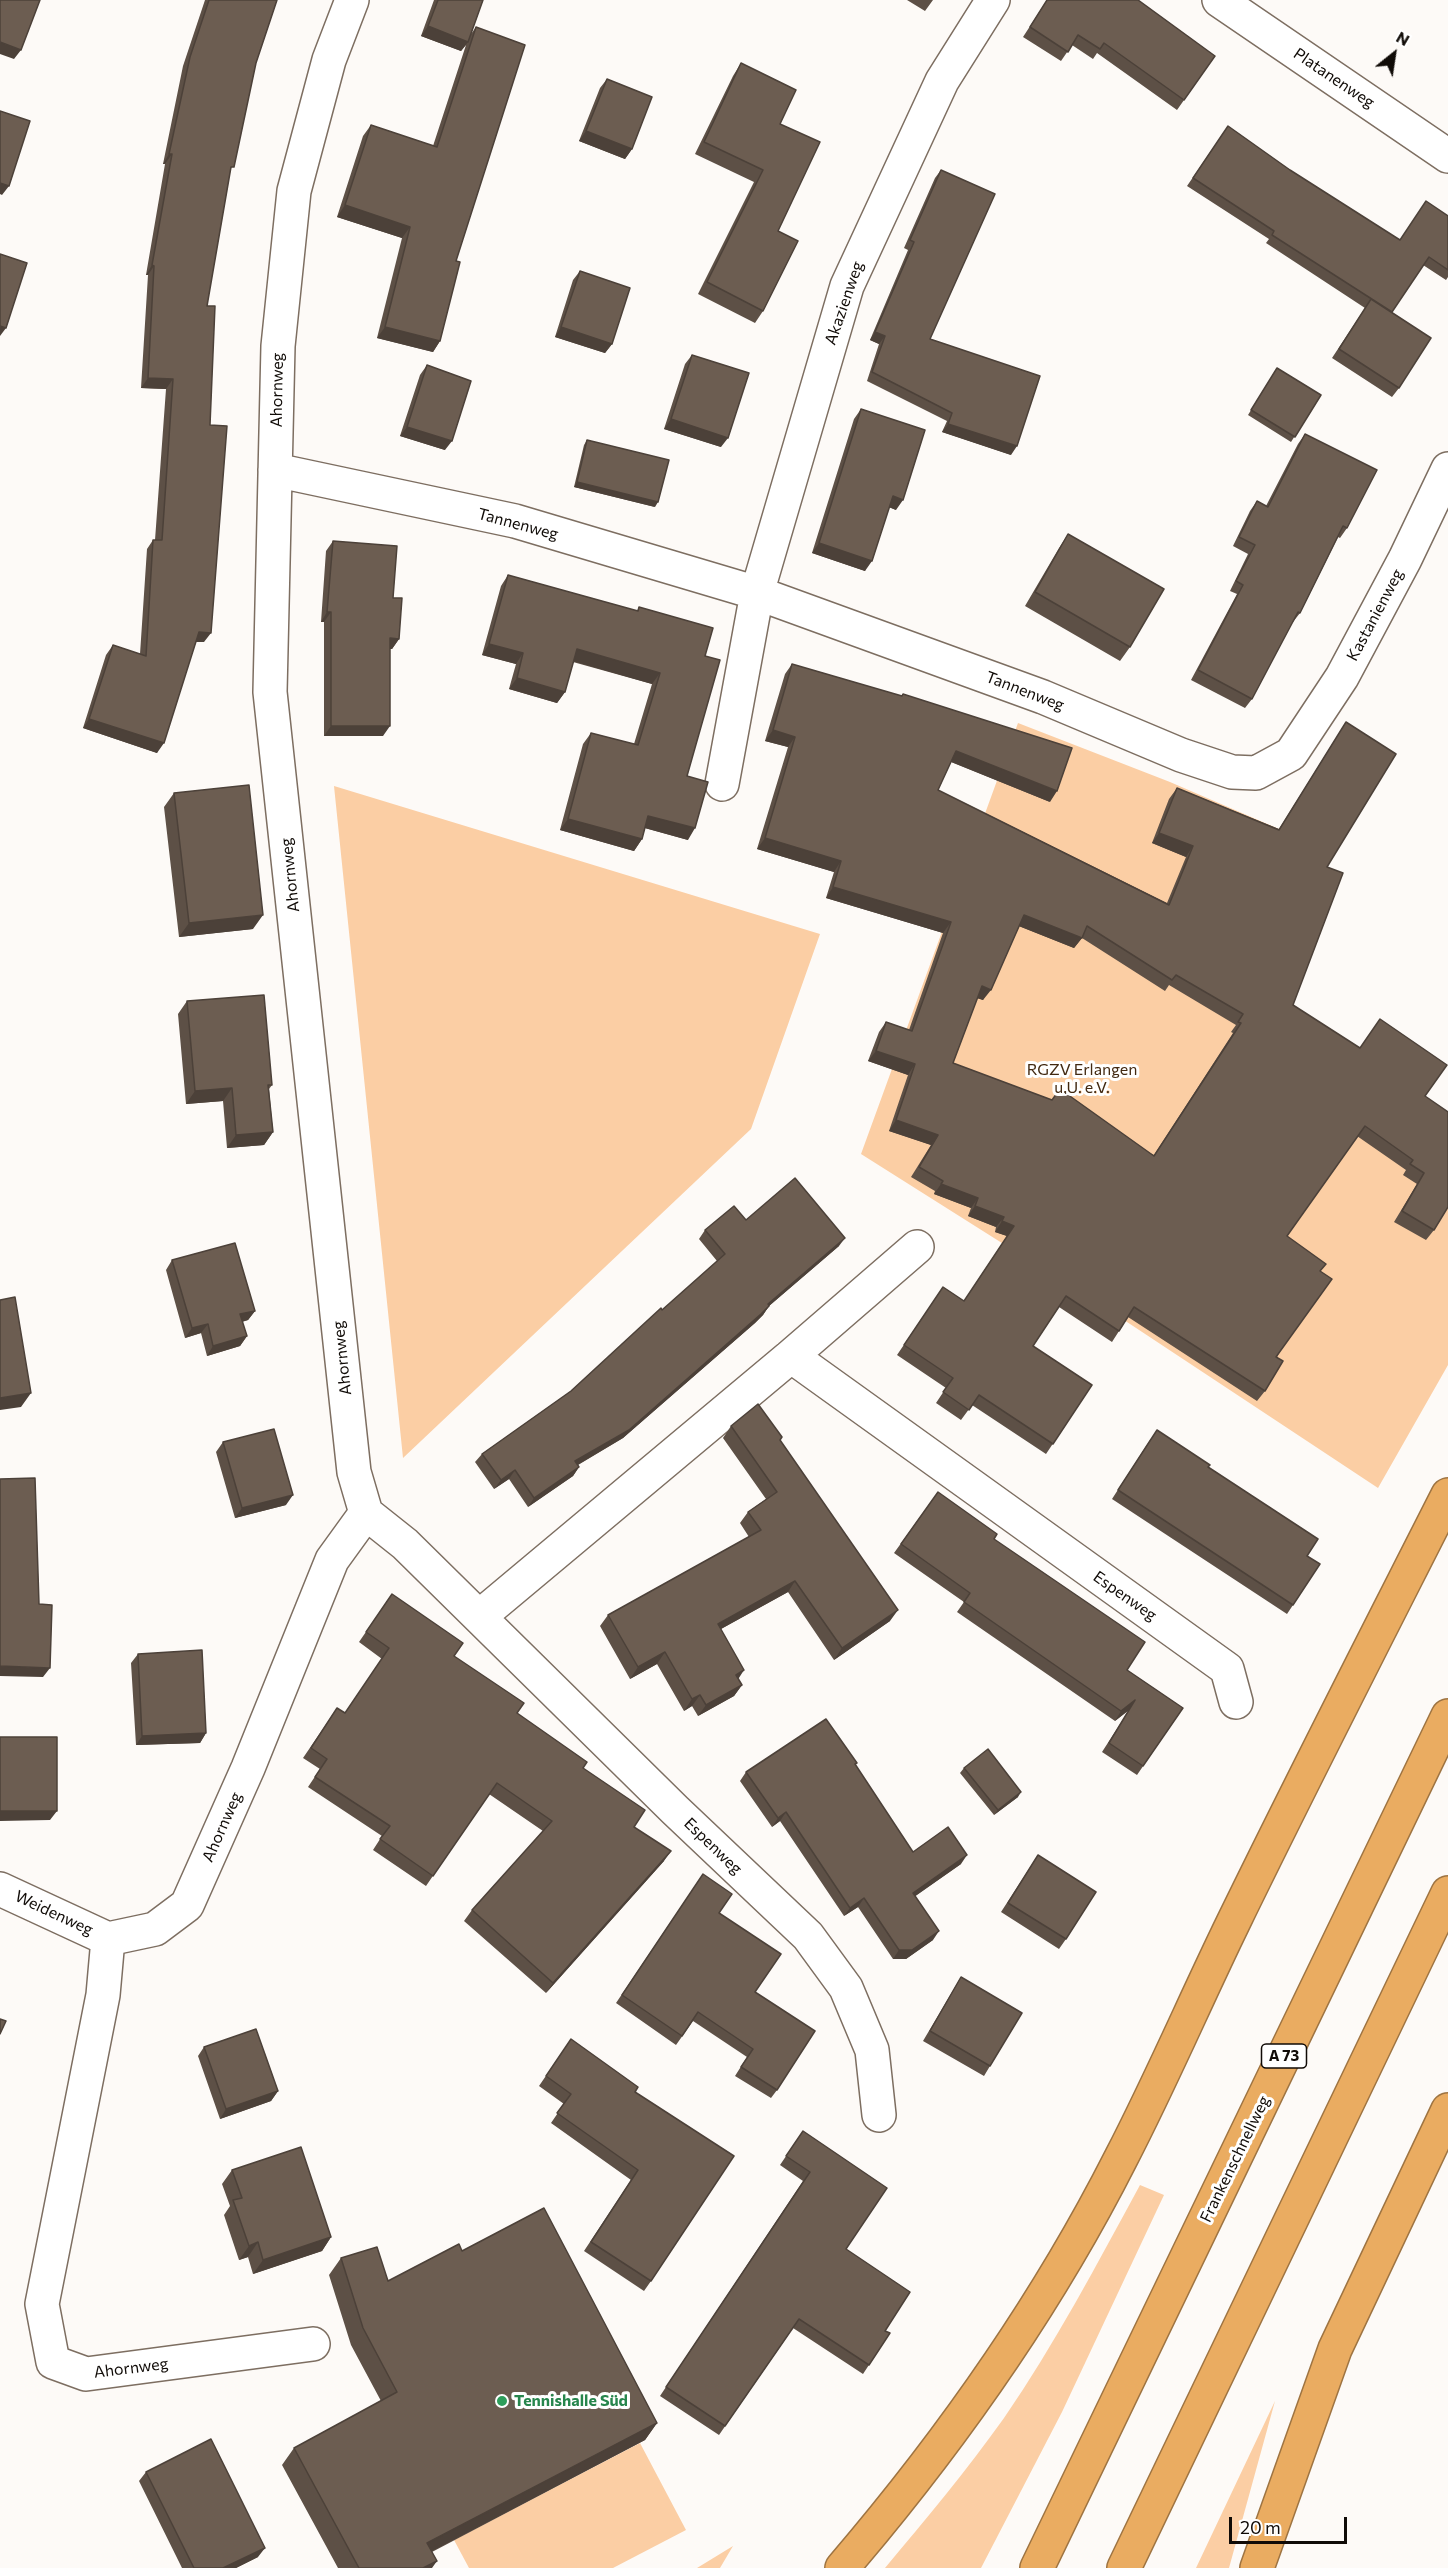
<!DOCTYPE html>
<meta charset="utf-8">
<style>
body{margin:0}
#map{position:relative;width:1448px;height:2568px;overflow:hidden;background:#fdfaf7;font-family:Commissioner,sans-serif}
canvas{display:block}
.north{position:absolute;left:1364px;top:24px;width:60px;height:60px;-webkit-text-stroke:4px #fff;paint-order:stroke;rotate:30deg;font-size:16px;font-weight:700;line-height:24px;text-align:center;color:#100b07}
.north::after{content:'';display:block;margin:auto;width:21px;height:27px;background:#100b07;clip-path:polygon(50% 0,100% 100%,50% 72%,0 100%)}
.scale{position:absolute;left:1229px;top:2517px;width:118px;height:27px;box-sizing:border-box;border:3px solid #100b07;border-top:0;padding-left:8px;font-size:18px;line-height:21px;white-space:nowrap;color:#100b07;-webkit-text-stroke:4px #fff;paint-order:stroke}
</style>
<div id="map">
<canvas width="1448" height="2568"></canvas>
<div class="north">N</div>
<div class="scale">20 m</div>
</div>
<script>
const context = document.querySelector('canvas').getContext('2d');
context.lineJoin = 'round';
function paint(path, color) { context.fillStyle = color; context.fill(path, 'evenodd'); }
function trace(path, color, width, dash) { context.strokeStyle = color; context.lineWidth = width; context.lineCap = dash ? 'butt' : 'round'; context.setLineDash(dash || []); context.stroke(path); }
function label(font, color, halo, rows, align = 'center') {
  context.font = font + ' Commissioner,sans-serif'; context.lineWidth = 6; context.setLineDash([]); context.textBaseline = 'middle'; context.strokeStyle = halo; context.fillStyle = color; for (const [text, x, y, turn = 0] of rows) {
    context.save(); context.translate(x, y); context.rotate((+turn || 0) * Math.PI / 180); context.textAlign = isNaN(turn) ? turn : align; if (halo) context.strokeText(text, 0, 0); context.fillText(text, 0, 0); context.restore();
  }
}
paint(new Path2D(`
 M1018,723L1170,782L1279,829L1228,972L1448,1126V1365L1378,1488L1127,1322L861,1154Z
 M334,786L820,934L751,1129L403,1458Z
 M1140,2185L1164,2195L1062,2412L981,2568H885C926,2519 967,2470 1004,2418C1055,2344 1097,2264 1140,2185Z
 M1275,2401L1229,2568H1196Z
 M640,2443L686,2530L613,2568H469L454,2540Z
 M733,2546L720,2568H697Z`), '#fbcea4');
const minor = new Path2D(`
 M1219,0L1448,156
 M275,470L515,521L757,593L1043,697L1181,755L1232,772L1256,773L1291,754L1342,677L1405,559L1448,469
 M722,784L757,593L847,286L942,81L993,0
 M791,1356L1227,1669L1236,1702
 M366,1513L405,1544L675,1810L808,1936L846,1988L872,2050L879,2115
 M479,1617L791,1356L917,1247
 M0,1889L108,1939
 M108,1939L155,1929L187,1905L248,1768L332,1560L366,1513L354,1472L270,692L278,346L294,191L329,60L352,0
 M108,1939L103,1995L42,2304L53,2362L86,2374L313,2344`);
const motorway = new Path2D(`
 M842,2568C949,2443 1046,2306 1121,2158C1161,2081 1195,2001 1233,1923C1303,1779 1376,1637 1448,1495
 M1037,2568L1448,1716
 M1124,2568L1448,1893
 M1257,2568L1335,2349L1448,2110`);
trace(minor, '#7d6e61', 36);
trace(motorway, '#9e7442', 36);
trace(minor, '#fff', 33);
trace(motorway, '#eaac61', 33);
paint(new Path2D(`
 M205,0H277L256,63L230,173L207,306L210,425L204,642H196L157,753L83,728L106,655L113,645L140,654L147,549L153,540H155L166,389L141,388L148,275H146L165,164H163L183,66Z
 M434,0H483L471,34L476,27L456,261L440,341L433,352L377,338L402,238L337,217L363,136L371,125L433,146L466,45L461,51L421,36Z
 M907,0H933L925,11Z
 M1047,0H1138L1215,56L1177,110L1097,53L1093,59L1072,45L1061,61L1023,37Z
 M741,63L780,124L763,311L755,323L698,294L754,182L695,154L733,76Z
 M607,79L632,149L625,159L579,141L600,88Z
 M1228,126L1290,170L1399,240L1448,216V277L1446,280L1423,265L1392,312L1399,388L1392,397L1332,358L1365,308L1266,243L1269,239L1187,186Z
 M941,170L930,339L1011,455L942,432L947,421L867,381L879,344L870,340L908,250L904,248L935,178Z
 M580,271L612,344L605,353L555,337L573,280Z
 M692,355L721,447L664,429L685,364Z
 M427,365L445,450L400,436L420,375Z
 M1277,368L1321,395L1291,442L1248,415Z
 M861,409L896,510L889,507L865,571L812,553L854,419Z
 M1305,434L1347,528L1340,538L1338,537L1300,613L1293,622H1292L1252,699L1245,708L1191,680L1237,594L1230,591L1248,554L1233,546L1250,511L1257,501L1266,506L1298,444Z
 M587,440L655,507L574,487L584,445Z
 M1068,534L1130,647L1120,661L1025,606L1059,548Z
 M333,541L393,598L399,639L392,649H390L383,736H324V622H321L326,551Z
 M508,575L637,611L639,607L705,656L687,776L688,840L645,828L642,839L634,851L560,830L583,744L591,733L634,744L652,684L573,662L565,692L557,703L509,689L516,664L482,655L501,586Z
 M792,664L901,696L903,694L1050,802L951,762L938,790L1167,903L1186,857L1152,843L1169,799L1177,788L1279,829L1346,722L1327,867L1293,1005L1425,1096L1434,1230L1426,1240L1394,1222L1417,1184L1403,1175L1406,1170L1357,1136L1287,1236L1320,1272L1277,1357L1265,1391L1257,1401L1128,1317L1112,1342L1059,1307L1033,1346L1092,1385L1046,1454L972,1405L961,1420L936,1403L946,1388L897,1355L943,1287L964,1301L1007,1236L995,1232L996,1227L968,1216L971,1208L934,1194L935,1191L911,1177L931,1145L889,1131L908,1075L868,1061L879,1032L886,1022L909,1030L943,933L826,898L834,872L757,849L788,747L765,741L785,674ZM1019,926L1074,948L1082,938L1165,991L1169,985L1236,1025L1231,1032L1233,1033L1154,1155L953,1063L977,998L983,1000Z
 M174,793L253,929L179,937L164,807Z
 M187,1001L272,1085L269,1089L273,1132L264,1145L227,1148L223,1101L186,1104L178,1014Z
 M746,1220L839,1246L769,1306L763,1315L755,1323L623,1438L578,1465L579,1467L573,1476L528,1507L509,1479L494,1489L475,1462L482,1454L571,1391L717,1261L699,1239L705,1230Z
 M172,1260L255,1311L248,1320L242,1322L247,1336L240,1346L207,1356L201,1333L185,1338L166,1270Z
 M731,1426L782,1437L780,1440L890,1621L834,1660L788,1592L721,1629L738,1679L742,1685L734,1696L698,1716L692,1706L684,1711L657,1664L630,1679L600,1626L608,1615L749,1537L740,1523L748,1512L766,1499L723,1438Z
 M1150,1440L1307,1556L1293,1605L1287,1614L1112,1499Z
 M223,1442L286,1505L235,1518L216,1452Z
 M938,1492L994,1539L1127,1670L1183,1708L1137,1775L1102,1752L1129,1710L1115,1721L957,1612L964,1602L894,1553Z
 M392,1594L454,1656L517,1713L583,1768L664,1861L546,1993L464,1921L472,1910L543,1831L489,1794L426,1886L373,1850L382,1836L308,1787L320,1769L303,1758L337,1708L345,1713L382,1659L359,1642Z
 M138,1654L206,1733L200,1743L136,1745L131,1663Z
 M855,1765L913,1852L961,1864L915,1896L933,1940L906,1959H893L858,1907L844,1916L780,1821L772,1827L740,1781L746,1772Z
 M964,1768L1018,1797L994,1815L960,1773Z
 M1038,1855L1066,1939L1059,1949L1001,1912Z
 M703,1874L755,1992L777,2090L771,2098L735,2076L747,2057L693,2021L676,2045L616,2003Z
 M961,1977L990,2066L984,2076L923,2041L955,1987Z
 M571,2039L635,2092L651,2281L644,2291L584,2251L631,2180L551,2123L564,2104L539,2086Z
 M204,2047L278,2091L271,2101L220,2119L198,2056Z
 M803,2131L846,2249L885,2331L890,2333L863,2374L793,2328L719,2435L660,2396L803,2181L780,2165Z
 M232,2170L331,2237L322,2251L253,2274L248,2257L239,2260L224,2215L230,2206L222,2184Z
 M462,2251L657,2423L645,2440L432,2552V2568H338L282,2465L294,2448L381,2401L351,2345L329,2275L341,2258L388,2281Z
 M146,2472L258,2557L236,2568H182L139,2481Z`), '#5d5046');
paint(new Path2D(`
 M428,26L468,42L461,51L421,36Z
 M0,42L21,50L14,59L0,54Z
 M586,131L632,149L625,159L579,141Z
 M169,154H172L165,164H163Z
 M0,183L9,186L2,195L0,194Z
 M345,205L410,227L402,238L337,217Z
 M152,265L154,266L148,275H146Z
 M0,326L6,328L0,336Z
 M385,327L440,341L433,352L377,338Z
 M561,327L612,344L605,353L555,337Z
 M875,332L885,336L879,344L870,340Z
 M148,378L173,379L166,389L141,388Z
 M671,419L728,438L721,447L664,429Z
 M948,424L1017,446L1011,455L942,432Z
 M407,427L452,441L445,450L400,436Z
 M577,482L658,502L655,507L574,487Z
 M893,496L903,500L896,510L886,506Z
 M819,543L872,561L865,571L812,553Z
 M327,612H331L324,622H321Z
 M199,632L211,633L204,642H193Z
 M390,638L399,639L392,649L384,648Z
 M489,644L523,653L516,664L482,655Z
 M577,649L660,673L652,684L569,660Z
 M517,678L565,692L557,703L509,689Z
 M89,719L164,743L157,753L83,728Z
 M331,726H390L383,736H324Z
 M773,730L795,737L788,747L765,741Z
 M956,751L1057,791L1050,802L949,761Z
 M648,816L695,828L688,840L641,827Z
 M568,819L642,839L634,851L560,830Z
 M1159,833L1193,846L1186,857L1152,843Z
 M765,838L841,861L834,872L757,849Z
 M833,887L951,922L943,933L826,898Z
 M263,915L253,929L179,937L189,923Z
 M1024,915L1082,938L1074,948L1016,925Z
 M982,986L991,990L983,1000L974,997Z
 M876,1051L915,1064L908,1075L868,1061Z
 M232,1088L223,1101L186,1104L195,1091Z
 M896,1120L938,1135L931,1145L889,1131Z
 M273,1132L264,1145L227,1148L236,1135Z
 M941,1184L978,1198L971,1208L934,1194Z
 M975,1206L1004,1217L996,1227L968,1216Z
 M1002,1221L1014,1226L1007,1236L995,1232Z
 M845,1238L839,1246L769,1306L763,1315L755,1323L623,1438L569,1470L575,1461L768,1304Z
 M255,1311L248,1320L233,1324L240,1314Z
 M208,1324L201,1333L185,1338L192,1328Z
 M247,1336L240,1346L207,1356L213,1346Z
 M31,1393L21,1407L0,1410V1398Z
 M579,1467L573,1476L528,1507L534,1498Z
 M515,1470L509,1479L494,1489L501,1480Z
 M293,1495L286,1505L235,1518L242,1508Z
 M795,1581L788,1592L710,1635L718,1624Z
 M898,1610L890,1621L834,1660L842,1648Z
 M665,1652L657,1664L630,1679L638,1667Z
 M0,1666L50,1668L43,1677L0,1676Z
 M744,1670L737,1681L736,1675Z
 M742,1685L734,1696L698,1716L706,1705Z
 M700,1695L692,1706L684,1711L692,1699Z
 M1135,1700L1129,1710L1115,1721L1121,1711Z
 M206,1733L200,1743L136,1745L142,1736Z
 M1021,1792L1018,1797L994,1815L998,1810Z
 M0,1811H57L50,1820L0,1821Z
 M786,1812L780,1821L772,1827L778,1818Z
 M671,1851L664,1861L546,1993L553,1983Z
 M967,1855L961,1864L907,1902L913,1893Z
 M864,1898L858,1907L844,1916L850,1908Z
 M939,1931L933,1940L906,1959H893L899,1950Z
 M278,2091L271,2101L220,2119L226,2109Z
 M331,2237L322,2251L253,2274L263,2260Z
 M258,2242L248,2257L239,2260L249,2246Z
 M657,2423L645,2440L415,2560L427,2543Z
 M265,2548L258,2557L236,2568H223Z
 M437,2561L432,2568H423Z`), '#4c4139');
const building = new Path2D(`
 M0,0H40L21,50L0,42Z
 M209,0H277L256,63L234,167H231L207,306H215L210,425L227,426L211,633L199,632L164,743L89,719L113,645L146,656L153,540H162L173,379L148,378L154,266L152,265L172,154H169L190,57Z
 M438,0H483L468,42L428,26Z
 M1047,0H1138L1215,56L1184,100L1104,43L1100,49L1078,35L1068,52L1030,27Z
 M476,27L525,45L456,261L460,262L440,341L385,327L410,227L345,205L371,125L437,147Z
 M741,63L796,90L780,124L820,142L778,231L798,241L763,311L707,282L763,170L704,142Z
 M607,79L652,97L632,149L586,131Z
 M0,111L30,121L9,186L0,183Z
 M1228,126L1290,170L1400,240L1426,201L1448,216V270L1429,257L1392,312L1272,235L1274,231L1193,178Z
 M941,170L995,194L930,339L1040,376L1017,446L948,424L952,413L872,372L885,336L875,332L914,242L910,240Z
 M0,254L27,263L6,328L0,326Z
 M580,271L630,288L612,344L561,327Z
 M1371,299L1431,338L1399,388L1339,349Z
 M692,355L749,373L728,438L671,419Z
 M427,365L471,381L452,441L407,427Z
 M1277,368L1321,395L1295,437L1251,410Z
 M861,409L925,430L903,500L893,496L872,561L819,543Z
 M1305,434L1377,470L1347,528L1343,526L1300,613L1298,612L1252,699L1198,670L1243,585L1236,581L1255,545L1239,537L1257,501L1268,507Z
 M587,440L669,460L658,502L577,482Z
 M1068,534L1164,589L1130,647L1035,592Z
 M333,541L397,546L393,598H402L399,639L390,638V726H331V612H327Z
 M508,575L638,611L639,607L713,628L705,656L720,660L687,776L708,782L695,828L648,816L642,839L568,819L591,733L638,745L660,673L577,649L565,692L517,678L523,653L489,644Z
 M792,664L902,696L903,694L1072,748L1057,791L956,751L938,790L1169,905L1193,846L1159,833L1177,788L1279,830L1346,722L1396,754L1327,867L1343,873L1293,1005L1360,1048L1380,1019L1447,1065L1425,1096L1448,1112V1207L1434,1230L1402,1211L1424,1173L1410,1164L1413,1160L1365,1126L1287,1236L1326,1264L1320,1271L1332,1279L1276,1357L1283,1361L1265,1391L1134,1307L1119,1331L1066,1296L1033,1346L1092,1385L1053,1444L979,1395L969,1410L943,1392L953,1378L904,1345L943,1287L964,1301L1014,1226L1002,1221L1004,1217L975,1206L978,1198L941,1184L943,1181L919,1167L938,1135L896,1120L915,1064L876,1051L886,1022L912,1031L951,922L833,887L841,861L765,838L795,737L773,730ZM1024,915L1082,938L1087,926L1172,980L1176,975L1243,1014L1238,1022L1241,1023L1154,1156L1060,1089L1052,1100L953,1063L982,986L991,990Z
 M249,785L263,915L189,923L174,793Z
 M264,995L272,1085H268L273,1132L236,1135L232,1088L195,1091L187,1001Z
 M795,1178L845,1238L768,1304L769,1306L761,1314L629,1430L575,1461L579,1467L534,1498L515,1470L501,1480L482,1454L571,1391L661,1308L662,1310L725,1254L705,1230L734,1206L746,1220Z
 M235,1243L255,1311L240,1314L247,1336L213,1346L208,1324L192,1328L172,1260Z
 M15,1297L31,1393L0,1398V1300Z
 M758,1404L782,1437L780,1440L898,1610L842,1648L795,1581L718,1624L744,1670L736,1675L742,1685L706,1705L700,1695L692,1699L665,1652L638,1667L608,1615L761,1530L748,1512L777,1492L731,1426Z
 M274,1429L293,1495L242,1508L223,1442Z
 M1157,1430L1210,1465L1208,1467L1318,1539L1307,1556L1320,1564L1293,1605L1118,1490Z
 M35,1478L39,1604L52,1605L50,1668L0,1666V1479Z
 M938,1492L997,1534L994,1539L1145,1642L1127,1670L1183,1708L1143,1766L1109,1743L1135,1700L1121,1711L964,1602L970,1593L901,1544Z
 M392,1594L463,1643L454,1656L524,1703L517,1713L587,1762L583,1768L645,1810L634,1827L671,1851L553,1983L472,1910L552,1821L497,1783L433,1876L380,1839L390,1826L315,1777L327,1759L311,1748L337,1708L345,1713L389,1648L366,1632Z
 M202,1650L206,1733L142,1736L138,1654Z
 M826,1719L857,1763L855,1764L913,1852L948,1827L967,1855L913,1893L939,1931L912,1950H899L864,1898L850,1908L786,1812L778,1818L746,1772Z
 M0,1737H57V1811H0Z
 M988,1749L1021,1792L998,1810L964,1768Z
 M1038,1855L1096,1892L1066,1939L1008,1903Z
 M703,1874L732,1894L719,1913L781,1954L755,1992L815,2031L777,2090L741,2067L753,2049L698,2012L682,2036L622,1995Z
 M961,1977L1022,2013L990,2066L930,2031Z
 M0,2019L6,2021L0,2034Z
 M256,2029L278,2091L226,2109L204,2047Z
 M571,2039L638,2087L635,2092L734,2156L651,2281L591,2242L638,2170L557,2113L571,2094L546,2076Z
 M803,2131L887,2188L846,2249L910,2292L885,2331L890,2333L869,2365L799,2319L725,2426L666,2387L810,2172L786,2156Z
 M301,2147L331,2237L263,2260L258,2242L249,2246L233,2200L242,2198L232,2170Z
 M544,2208L657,2423L427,2543L437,2561L423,2568H359L294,2448L397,2392L363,2328L341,2258L377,2247L388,2281L459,2244L462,2251Z
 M211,2439L265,2548L223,2568H194L146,2472Z`);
paint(building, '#6c5d51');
trace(building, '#4c4139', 1.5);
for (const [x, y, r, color] of [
 [502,2401,6,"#2e9e5b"]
]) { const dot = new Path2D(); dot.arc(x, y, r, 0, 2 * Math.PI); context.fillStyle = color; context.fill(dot); trace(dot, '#fff', 2); }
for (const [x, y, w] of [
 [1284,2056,45]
]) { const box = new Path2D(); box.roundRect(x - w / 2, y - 12, w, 24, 4.5); context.fillStyle = '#fff'; context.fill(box); trace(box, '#100b07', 1.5); }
label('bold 15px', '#100b07', null, [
 ["A 73",1284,2056]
]);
label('16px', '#100b07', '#fff', [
 ["Platanenweg",1334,78,34],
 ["Akazienweg",844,303,-71],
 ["Ahornweg",277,390,-89],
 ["Tannenweg",518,524,15],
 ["Kastanienweg",1375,615,-62],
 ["Tannenweg",1025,691,21],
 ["Ahornweg",290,875,-96],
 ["Ahornweg",342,1358,-96],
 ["Espenweg",1125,1596,35],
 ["Ahornweg",222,1827,-66],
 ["Espenweg",713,1846,44],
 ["Weidenweg",54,1913,25],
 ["Frankenschnellweg",1235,2159,-64],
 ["Ahornweg",131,2368,-7]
]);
label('16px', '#422911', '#fff', [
 ["RGZV Erlangen",1082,1070],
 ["u.U. e.V.",1082,1088]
]);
label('bold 16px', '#27864d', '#fff', [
 ["Tennishalle Süd",514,2401]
], 'left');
</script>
